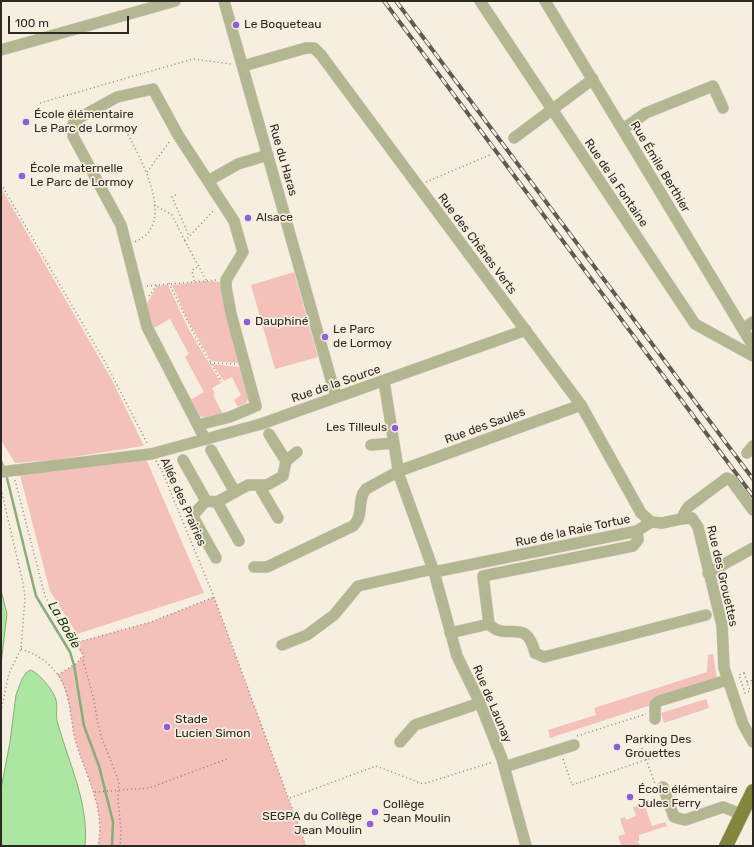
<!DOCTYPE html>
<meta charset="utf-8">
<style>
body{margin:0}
#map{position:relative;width:754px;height:847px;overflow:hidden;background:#f6eede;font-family:Rubik,sans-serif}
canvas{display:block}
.frame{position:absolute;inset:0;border:2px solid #2c2923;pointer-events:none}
.scale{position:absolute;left:8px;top:16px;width:121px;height:18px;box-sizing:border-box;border:2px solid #2c2923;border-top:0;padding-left:5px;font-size:12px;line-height:14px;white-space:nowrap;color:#2c2923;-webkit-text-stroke:3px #f6eede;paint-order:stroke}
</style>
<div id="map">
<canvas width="754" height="847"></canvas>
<div class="frame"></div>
<div class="scale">100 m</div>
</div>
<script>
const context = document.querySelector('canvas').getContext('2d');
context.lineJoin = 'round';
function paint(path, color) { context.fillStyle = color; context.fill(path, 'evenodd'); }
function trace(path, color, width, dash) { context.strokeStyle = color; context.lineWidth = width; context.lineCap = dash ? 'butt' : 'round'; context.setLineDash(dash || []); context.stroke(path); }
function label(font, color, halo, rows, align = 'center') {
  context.font = font + ' Rubik,sans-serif'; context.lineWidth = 3.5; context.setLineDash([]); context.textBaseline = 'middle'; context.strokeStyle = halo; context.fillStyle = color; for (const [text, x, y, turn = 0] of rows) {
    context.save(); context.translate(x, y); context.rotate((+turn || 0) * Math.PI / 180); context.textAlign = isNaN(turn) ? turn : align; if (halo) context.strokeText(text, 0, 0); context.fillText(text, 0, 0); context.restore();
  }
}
paint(new Path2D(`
 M1,188L112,380L144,446L53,460L15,463L1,440Z
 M294,272L318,357L275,369L251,285Z
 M206,281L222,282L238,363L211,361L188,321L172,285Z
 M168,285L188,328L221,383L212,388L215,394L213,395L223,414C199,419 202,422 190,400L204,392L185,357L189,354L170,319L152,329L145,307L157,286Z
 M212,364L239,367L249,397L246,403L238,407L234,400L241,395L232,377L224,381Z
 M146,459L204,593L77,634L50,591L20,475Z
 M214,597L306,846H98C106,808 85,775 75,739C70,717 70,695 58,675L77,663L83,656L75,643L151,622Z
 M713,654L717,679L651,705L550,738L548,730L596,715L594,708L707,672L708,655Z
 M706,699L709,708L664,723L661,713Z
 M644,804L652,826L665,822L667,826L639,835V841L636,842L639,843L640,846H618L621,845L618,836L625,834L620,819L625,817L626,820L636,816L633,807Z`), '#f4c0ba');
const water = new Path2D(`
 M1,590L7,614L1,664Z
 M31,670C39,673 54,691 56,700C58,707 55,716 58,724C69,764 89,803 85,846H1V789L10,742L16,695L22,679L26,673Z`);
paint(water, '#abe7a0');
trace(water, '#85ae7a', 1);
trace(new Path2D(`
 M1,461L4,469
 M6,474L36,596L70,652L74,665L84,726L99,766L113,822L112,846`), '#85ae7a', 2.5);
const minor = new Path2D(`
 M224,1L334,390L338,396
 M480,1L695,324L753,356
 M545,1L753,346
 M1,50L175,1
 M243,66L306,48H314L321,55L581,405L641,513L651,522
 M623,129L646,113L713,86L723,108
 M514,138L593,79
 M208,181L238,164L268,155
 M743,329L753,322
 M384,381L399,475L434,572L457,656L480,703L502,759L526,846
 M198,425L230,417L256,406L231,314L226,287V280L243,252L234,221L178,135L153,89L117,97L79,118L73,124V136L121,225L147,327L205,439
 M269,434L286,461
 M371,445L394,443
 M211,450L235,492
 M747,453L753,446
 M183,460L206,501
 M1,472L151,454L261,424L526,330
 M261,486L262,491L278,518
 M217,502L239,541
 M681,519L692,518L698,527L722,625L724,668L743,724L753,742
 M637,531L638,540L633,546L483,576L489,624C506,643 526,615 535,653L544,657L706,615
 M216,558L193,517L194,514L206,501L217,502L248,485H267L283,476L286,461L297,452
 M254,567H267L353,526C365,515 356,500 366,489L399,471L581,405
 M434,572L637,531L651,522L662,523L681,519L688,507L727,478L731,480L753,510
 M708,573L753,548
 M450,633L489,624
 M282,645L307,635L334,615L358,586L433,569
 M655,719V704L659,701L727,680
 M400,742L415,725L480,703
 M504,767L574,745
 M663,787L674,817L685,820L723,807L741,814`);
const major = new Path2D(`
 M726,846L753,791`);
trace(minor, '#d2cbbc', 12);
trace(major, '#d2cbbc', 15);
trace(new Path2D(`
 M40,103L193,59L232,64
 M126,131C140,157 179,226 134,242
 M147,172L170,141
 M426,182L492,154
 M1,184L105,362L148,445
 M176,195L172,197L189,236
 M154,205L172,215L185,241
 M206,280L185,241L215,209
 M194,281L192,270L198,267
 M169,283L195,336L222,382
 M147,286L217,280
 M149,296L157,285
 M210,363L236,364
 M156,461L162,471L214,597L306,846
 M15,480L45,596L60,622L84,655L83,660L94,700L97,719L101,736L119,782L118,799L121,831L120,846
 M1,489L23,583L25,598L21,649L9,673L1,711
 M75,643L151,622L214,597
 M21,649C36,654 48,661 58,675C71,693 70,718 75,739C85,775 106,808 98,846
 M744,673L750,691L745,693L739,675Z
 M58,675L77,663L83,656
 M747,682L753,680
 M577,736L646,714
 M642,748L655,784
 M563,759L572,785L669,752
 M95,792L149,788L227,759
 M290,798L376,766L423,784L493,762`), '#8f897e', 1.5, [1, 3]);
trace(minor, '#b3b791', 11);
trace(major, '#82863d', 14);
const rail = new Path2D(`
 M384,1L753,496
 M396,1L753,479`);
trace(rail, '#5f5a52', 4);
trace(rail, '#f6eede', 2.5, [8]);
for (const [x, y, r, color] of [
 [236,25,4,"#8f5dd6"],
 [26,122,4,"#8f5dd6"],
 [22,176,4,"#8f5dd6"],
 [248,218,4,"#8f5dd6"],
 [247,322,4,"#8f5dd6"],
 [325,337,4,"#8f5dd6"],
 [395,428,4,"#8f5dd6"],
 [167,727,4,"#8f5dd6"],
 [617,747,4,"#8f5dd6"],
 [630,797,4,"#8f5dd6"],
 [375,812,4,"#8f5dd6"],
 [370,824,4,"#8f5dd6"]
]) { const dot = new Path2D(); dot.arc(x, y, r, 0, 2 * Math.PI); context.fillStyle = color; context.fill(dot); trace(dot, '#f6eede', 1.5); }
label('12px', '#2c2923', '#f6eede', [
 ["Le Boqueteau",244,25],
 ["École élémentaire",34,115],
 ["Le Parc de Lormoy",34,129],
 ["École maternelle",30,169],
 ["Le Parc de Lormoy",30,183],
 ["Alsace",256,218],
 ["Dauphiné",255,322],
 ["Le Parc",333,330],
 ["de Lormoy",333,344],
 ["Les Tilleuls",387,428,"right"],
 ["Stade",175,720],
 ["Lucien Simon",175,734],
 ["Parking Des",625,740],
 ["Grouettes",625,754],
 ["École élémentaire",638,790],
 ["Jules Ferry",638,804],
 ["Collège",383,805],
 ["Jean Moulin",383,819],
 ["SEGPA du Collège",362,817,"right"],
 ["Jean Moulin",362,831,"right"]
], 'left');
label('12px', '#2c2923', '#f6eede', [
 ["Rue du Haras",283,160,74],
 ["Rue Émile Berthier",660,167,59],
 ["Rue de la Fontaine",616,183,56],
 ["Rue des Chênes Verts",477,244,53],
 ["Rue de la Source",336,384,-19],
 ["Rue des Saules",485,426,-20],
 ["Allée des Prairies",183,502,66],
 ["Rue de la Raie Tortue",573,531,-12],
 ["Rue des Grouettes",722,576,77],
 ["Rue de Launay",492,704,67]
]);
label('italic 13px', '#0f3707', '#f6eede', [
 ["La Boële",64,625,60]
]);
</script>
